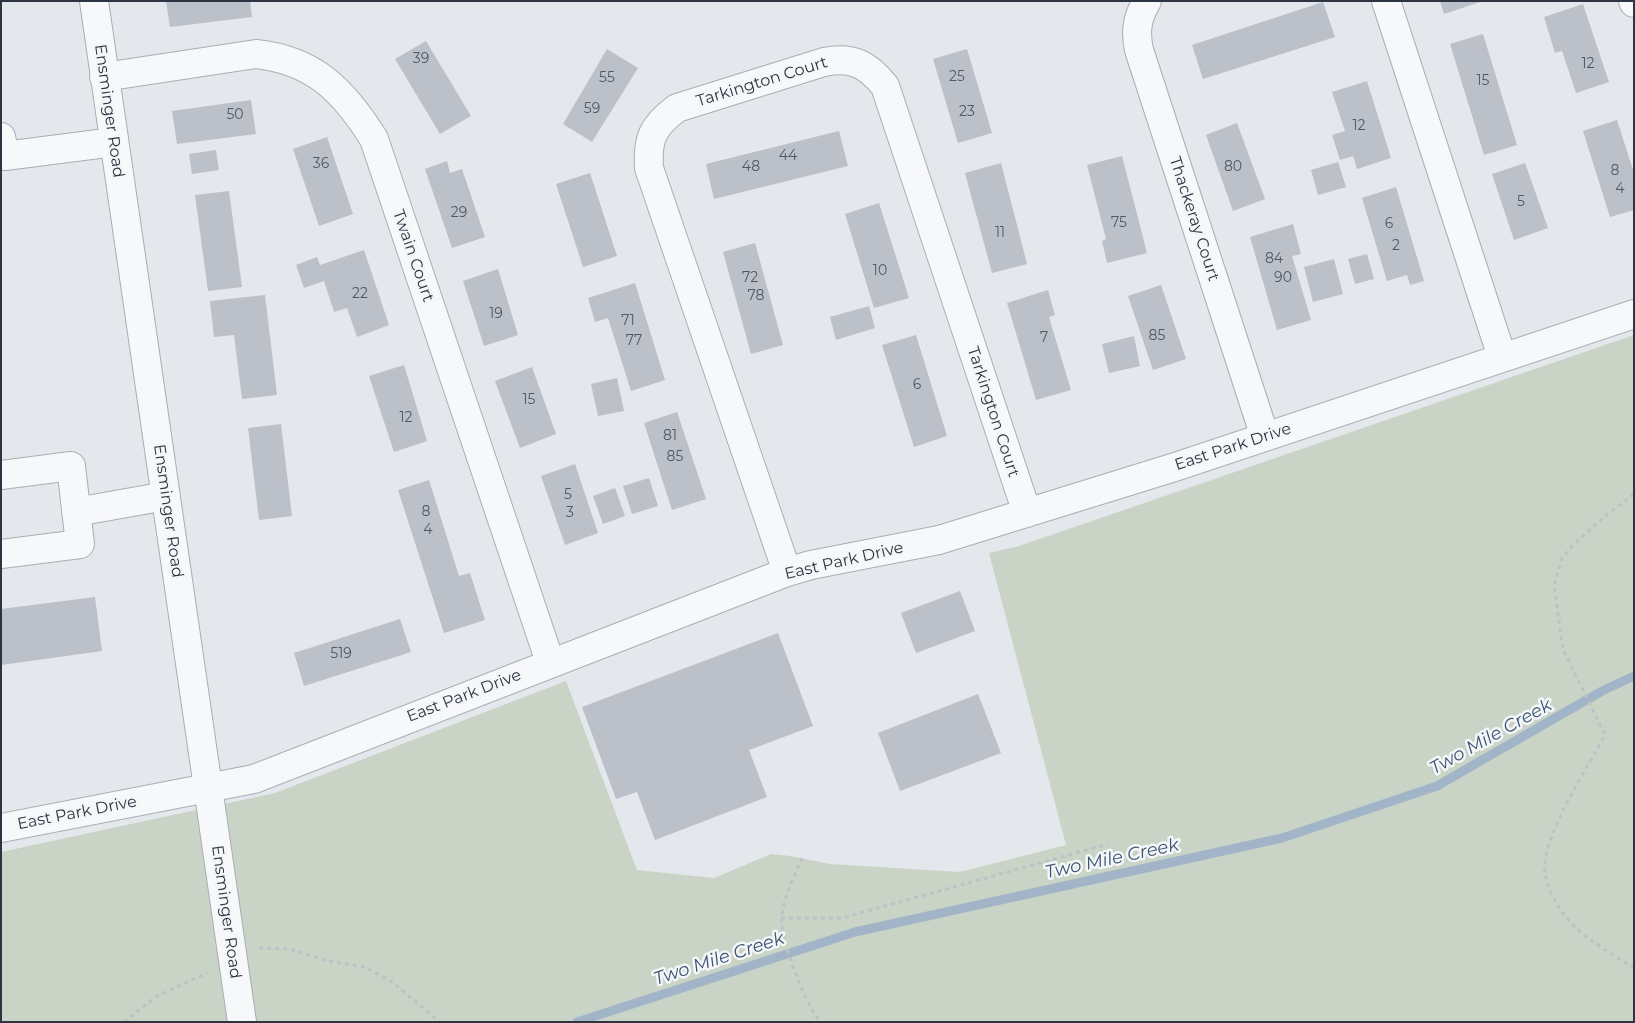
<!DOCTYPE html>
<style>
body{margin:0}
#map{position:relative;width:1635px;height:1023px;overflow:hidden;background:#e4e7eb;font-family:Montserrat,sans-serif}
canvas{display:block}
.frame{position:absolute;inset:0;border:2px solid #2d3543;pointer-events:none}
</style>
<div id="map">
<canvas width="1635" height="1023"></canvas>
<div class="frame"></div>
</div>
<script>
const context = document.querySelector('canvas').getContext('2d');
context.lineJoin = 'round';
function paint(path, color) { context.fillStyle = color; context.fill(path, 'evenodd'); }
function trace(path, color, width, dash) { context.strokeStyle = color; context.lineWidth = width; context.lineCap = dash ? 'butt' : 'round'; context.setLineDash(dash || []); context.stroke(path); }
function label(font, color, halo, rows, align = 'center') {
  context.font = font + ' Montserrat,sans-serif'; context.lineWidth = 5; context.setLineDash([]); context.textBaseline = 'middle'; context.strokeStyle = halo; context.fillStyle = color; for (const [text, x, y, turn = 0] of rows) {
    context.save(); context.translate(x, y); context.rotate((+turn || 0) * Math.PI / 180); context.textAlign = isNaN(turn) ? turn : align; if (halo) context.strokeText(text, 0, 0); context.fillText(text, 0, 0); context.restore();
  }
}
paint(new Path2D(`
 M1634,335V1022H1V852L275,793L566,681L637,870L714,878L771,854L790,856L830,864L960,872L1066,845L989,553L1019,546Z`), '#cad4c6');
trace(new Path2D(`
 M577,1022L855,932L1282,838L1437,786L1602,691L1634,676`), '#a2b5c8', 9);
paint(new Path2D(`
 M166,1H250L252,17L170,27Z
 M1440,1H1480V2L1444,14Z
 M1323,2L1335,37L1203,79L1192,45Z
 M1583,4L1609,82L1576,93L1562,51L1555,53L1544,17Z
 M1483,34L1517,145L1484,155L1450,44Z
 M426,41L471,116L440,134L395,59Z
 M607,49L638,68L592,142L563,124Z
 M967,49L992,133L958,143L933,59Z
 M1367,81L1391,158L1357,169L1353,156L1340,160L1332,135L1345,131L1332,92Z
 M251,100L256,134L177,144L172,111Z
 M1617,120L1634,173V210L1610,217L1583,131Z
 M1237,123L1265,199L1233,211L1206,135Z
 M839,131L848,166L714,199L706,164Z
 M327,137L353,214L319,226L293,149Z
 M216,150L219,170L192,174L189,154Z
 M1122,156L1147,253L1107,263L1102,241L1106,239L1087,165Z
 M447,161L450,173L462,169L485,237L452,248L425,169Z
 M1338,162L1346,187L1318,195L1311,170Z
 M1001,163L1027,264L992,273L965,173Z
 M1525,163L1548,228L1514,240L1492,174Z
 M590,173L617,256L583,267L556,184Z
 M1396,187L1424,281L1410,285L1407,275L1387,281L1362,198Z
 M229,191L242,287L208,291L195,195Z
 M879,203L909,298L874,308L845,214Z
 M1293,224L1301,254L1292,256L1311,320L1277,330L1250,237Z
 M755,243L783,345L751,354L723,252Z
 M364,250L389,325L357,337L347,308L334,312L324,281L304,288L296,265L317,257L320,265Z
 M1367,254L1374,279L1355,284L1348,259Z
 M1334,259L1343,294L1313,302L1304,267Z
 M498,269L518,335L484,346L463,281Z
 M635,283L665,380L631,391L608,318L595,322L588,298Z
 M1161,285L1186,359L1153,370L1128,296Z
 M1048,290L1055,315L1049,317L1071,390L1036,400L1007,303Z
 M265,295L277,395L242,399L234,335L214,337L210,301Z
 M869,306L875,328L836,340L830,317Z
 M916,335L947,436L914,447L882,345Z
 M1134,336L1140,366L1109,373L1102,344Z
 M404,365L427,441L394,452L369,376Z
 M532,367L556,434L520,448L495,381Z
 M617,378L624,411L598,416L591,384Z
 M677,412L706,499L672,510L644,423Z
 M281,424L292,516L259,520L248,428Z
 M575,464L598,533L565,545L541,476Z
 M649,478L658,506L632,514L623,486Z
 M429,480L459,576L470,573L485,620L444,633L398,490Z
 M615,488L625,516L603,524L593,496Z
 M960,591L975,631L916,653L901,613Z
 M95,597L102,651L1,665V609Z
 M400,619L411,652L304,686L294,653Z
 M778,633L813,726L749,750L767,797L655,840L637,792L616,799L582,707Z
 M978,694L1001,753L900,791L878,733Z`), '#bcc0c8');
const minor = new Path2D(`
 M94,1L242,1022
 M1147,1C1137,18 1135,31 1139,50L1265,437
 M1386,1L1502,357
 M1633,1L1634,3
 M104,77L256,54C314,60 344,91 374,139L550,662
 M1,137L5,156L114,142
 M1,475L71,466L80,544L1,554
 M76,512L166,496
 M787,572L649,168C647,138 653,126 677,108L824,62C853,56 868,65 885,86L1027,513
 M1,828L254,779L787,572L811,565L939,540L1175,467L1634,314`);
trace(minor, '#a9aeb5', 30);
trace(new Path2D(`
 M1634,494L1605,516L1573,545L1562,558L1554,586L1563,649L1605,735C1588,768 1540,837 1545,874C1549,895 1562,915 1577,929C1594,944 1615,956 1634,968
 M802,858C795,876 783,897 782,916C780,941 805,1002 820,1022
 M781,918H842L1108,844
 M259,948L289,949L328,961L365,967L392,982L434,1017L436,1022
 M124,1022L157,996L207,973`), '#bec1c7', 3, [4, 4]);
trace(minor, '#f7f8fa', 28);
label('14px', '#515864', null, [
 ["39",421,59],
 ["12",1588,64],
 ["25",957,77],
 ["55",607,78],
 ["15",1483,81],
 ["59",592,109],
 ["23",967,112],
 ["50",235,115],
 ["12",1359,126],
 ["44",788,156],
 ["36",321,164],
 ["48",751,167],
 ["80",1233,167],
 ["8",1615,171],
 ["4",1620,189],
 ["5",1521,202],
 ["29",459,213],
 ["75",1119,223],
 ["6",1389,224],
 ["11",1000,233],
 ["2",1396,246],
 ["84",1274,259],
 ["10",880,271],
 ["72",750,278],
 ["90",1283,278],
 ["22",360,294],
 ["78",756,296],
 ["19",496,314],
 ["71",628,321],
 ["85",1157,336],
 ["7",1044,338],
 ["77",634,341],
 ["6",917,385],
 ["15",529,400],
 ["12",406,418],
 ["81",670,436],
 ["85",675,457],
 ["5",568,495],
 ["8",426,512],
 ["3",570,513],
 ["4",428,530],
 ["519",341,654]
]);
label('16px', '#2d3543', '#f4f6f8', [
 ["Tarkington Court",762,82,-17],
 ["Ensminger Road",109,111,82],
 ["Thackeray Court",1194,219,72],
 ["Twain Court",413,256,71],
 ["Tarkington Court",993,412,72],
 ["East Park Drive",1233,447,-18],
 ["Ensminger Road",168,511,82],
 ["East Park Drive",844,561,-13],
 ["East Park Drive",464,696,-21],
 ["East Park Drive",77,813,-11],
 ["Ensminger Road",226,912,82]
]);
label('italic 18px', '#3a5474', '#f4f6f8', [
 ["Two Mile Creek",1491,737,-29],
 ["Two Mile Creek",1112,859,-12],
 ["Two Mile Creek",719,959,-18]
]);
</script>
